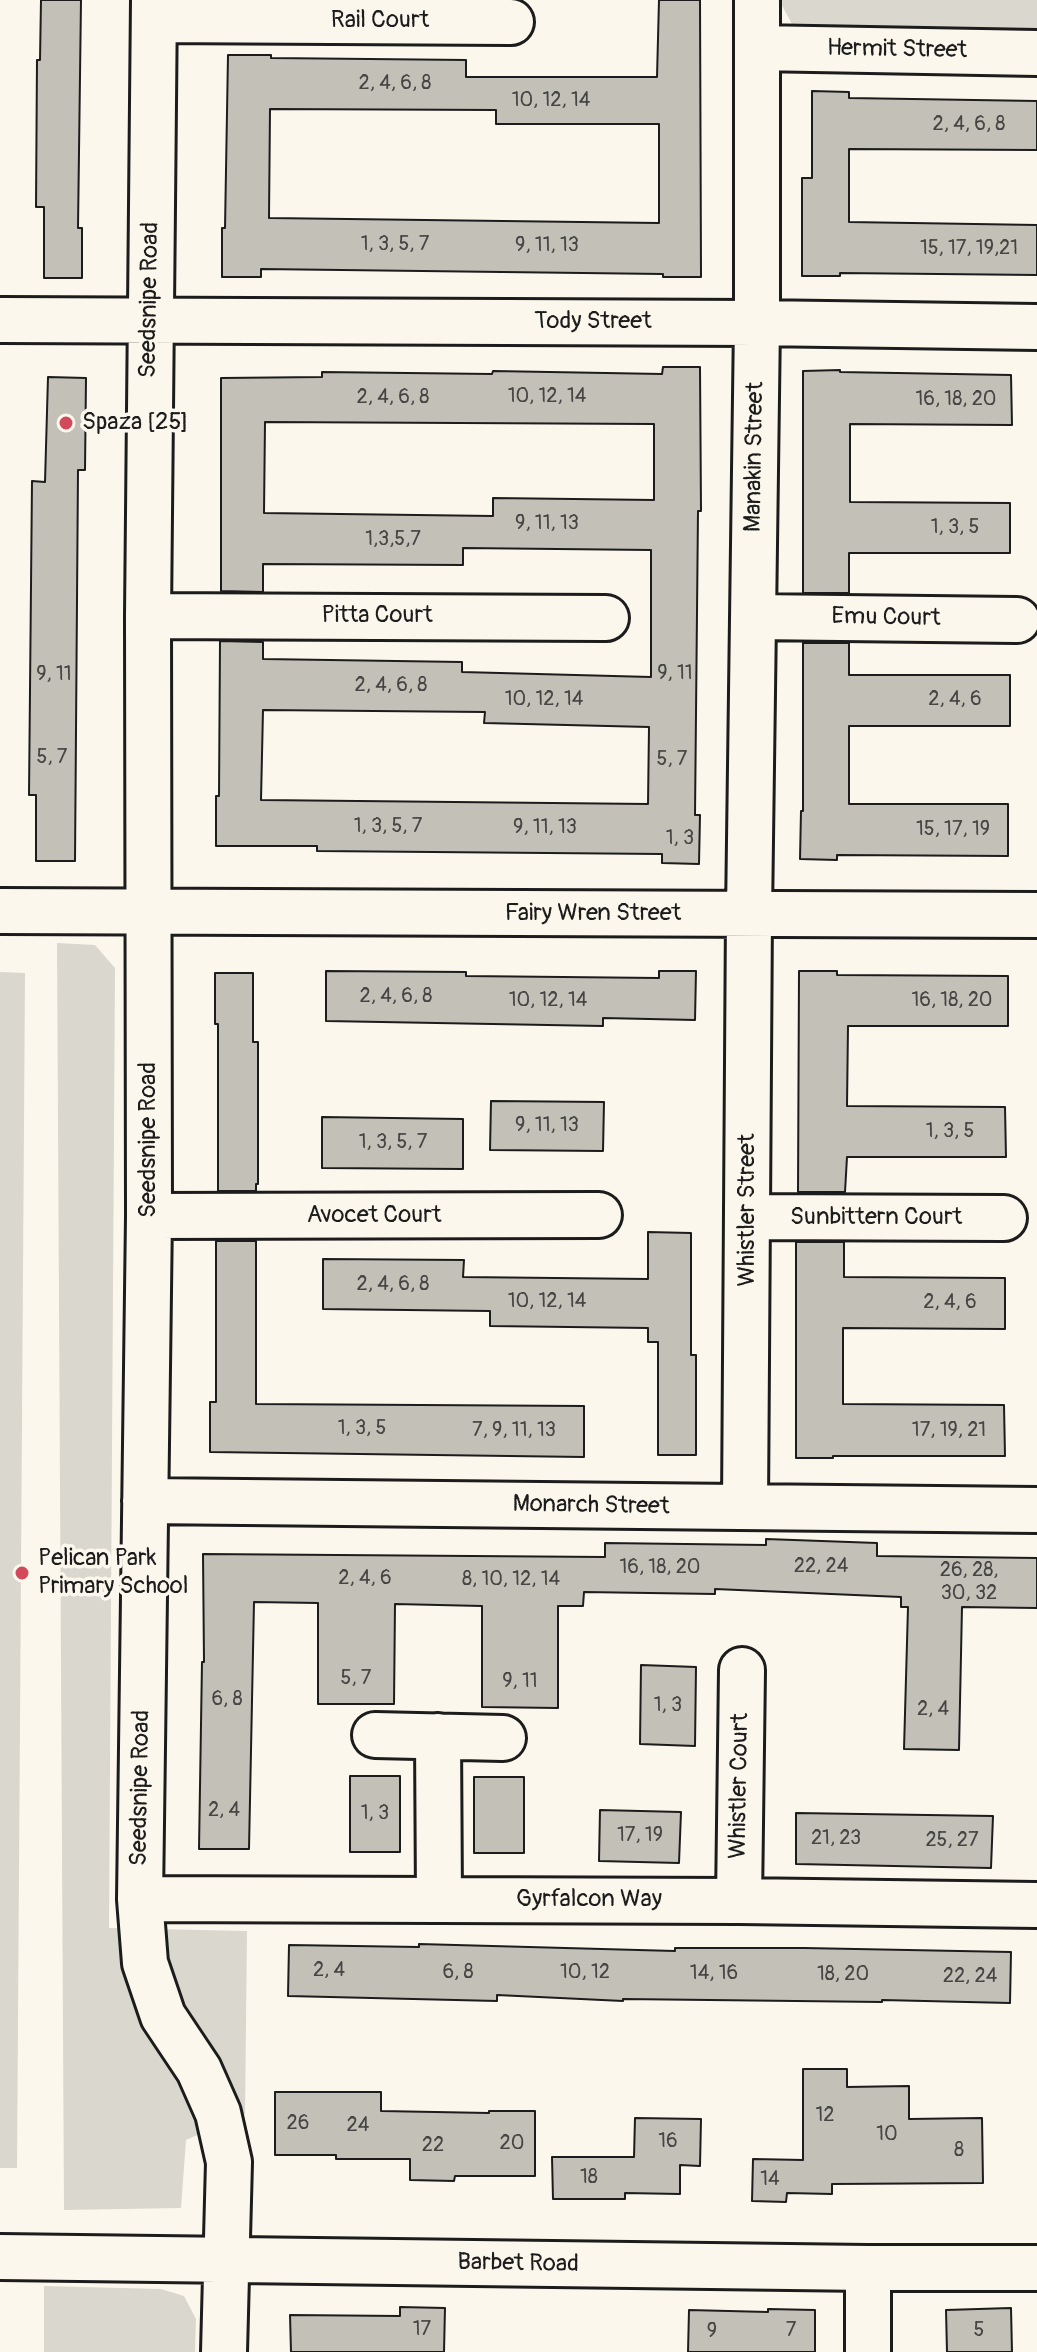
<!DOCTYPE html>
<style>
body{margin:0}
canvas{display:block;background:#fbf7ec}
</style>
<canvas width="1037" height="2352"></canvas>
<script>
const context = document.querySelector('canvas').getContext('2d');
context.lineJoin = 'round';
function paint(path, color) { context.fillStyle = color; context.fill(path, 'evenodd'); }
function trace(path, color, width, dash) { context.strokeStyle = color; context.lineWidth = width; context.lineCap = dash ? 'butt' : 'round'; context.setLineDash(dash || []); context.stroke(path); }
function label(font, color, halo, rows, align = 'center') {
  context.font = font + ' Pangolin,sans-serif'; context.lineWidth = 7; context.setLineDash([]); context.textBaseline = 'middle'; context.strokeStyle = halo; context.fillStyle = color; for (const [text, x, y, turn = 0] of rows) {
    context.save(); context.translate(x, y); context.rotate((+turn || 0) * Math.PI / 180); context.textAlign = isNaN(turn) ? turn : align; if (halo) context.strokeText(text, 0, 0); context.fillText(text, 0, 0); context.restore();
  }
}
paint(new Path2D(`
 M779,0H1037V31H804L793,26Z
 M57,943L95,945L115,968L109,1928L247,1931L245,2114L186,2140L181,2208L64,2210Z
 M0,972L25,973L17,2168H0Z
 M44,2286L161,2289L184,2296L196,2319L195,2352H44Z`), '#dad7ce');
const building = new Path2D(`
 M41,0H81L78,228H82V278H44V207H36L37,60H40Z
 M659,0H700L701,277H663V274L261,269V277H222V228H225L228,55H271V58L466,60V77H657ZM270,109L496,110V124H659V223L269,218Z
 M812,91L849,92V98L1037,101V150L849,149V222L1037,225V275L840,273V276H802V178H812Z
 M663,367H700L701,511H698L695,815H700L699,864L662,863V854L317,851V846H216V796H219L220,641L263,642V659L462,662V672L651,677V550L463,548V565L263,564V592L221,591V378L322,377V372L492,374L493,371L662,374ZM265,422L654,424V500L493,498V516L264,513ZM263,710L485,712L484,723L649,727L648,804L261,800Z
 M840,370V372L1011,375L1012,425L850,424V502L1010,503V553H849V593H803V371Z
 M48,377L86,378L85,470H78L75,861H36V795H29L32,481L45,482Z
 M803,643H849V675H1010V726H849V804H1008V856L837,855V860L800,859L801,811H803Z
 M326,971L466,972V976L659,978V971H696L695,1020L603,1018V1026L326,1021Z
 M799,971H837V975L1008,976V1026H848L847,1106L1005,1107L1006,1157H847L845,1192H798Z
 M215,973H253V1042H258V1184H256V1191H218V1024H215Z
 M491,1101L604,1102L603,1151L490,1150Z
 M322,1117L463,1119V1169L322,1168Z
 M648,1232L691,1233V1355H696V1455H658V1342H648V1328L490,1326V1311L323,1309V1259L464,1260L463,1277L648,1279Z
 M216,1241H256V1404L584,1406V1457L210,1452V1402H216Z
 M796,1242H844V1277L1005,1278V1329L843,1328V1404L1004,1405L1005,1456H833V1458H796Z
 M766,1539L877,1543V1556L1037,1558V1608L962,1607L959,1750L904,1749L908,1607H901V1597L715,1589V1594L584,1592L583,1606H558V1708L482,1707V1606L395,1604L394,1704H318V1603L254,1602L249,1849H199L202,1662H204L203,1554L605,1557V1543L766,1545Z
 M641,1665L696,1667L695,1746L640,1744Z
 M350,1776H400V1852H350Z
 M474,1777H524V1853H474Z
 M600,1810L681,1812L679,1863L599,1861Z
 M796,1813L993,1816L991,1868L796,1864Z
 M419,1944L675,1951V1948H804L1011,1952L1010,2003L882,2000V2002L623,1999V2001L497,1995V2001L288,1996L289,1945L419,1947Z
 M803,2069H847V2087L909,2086V2119L982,2118L983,2183L832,2184V2194L787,2193L786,2202L752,2201L753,2159L803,2160Z
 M275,2092H381V2111L489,2113V2111H535V2176H455L454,2181L410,2180V2159H336V2155H275Z
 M635,2118L701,2119L700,2166L680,2165V2194L625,2193V2199H553L552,2157H634Z
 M400,2307L445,2308L444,2352H291L290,2315L400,2316Z
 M1011,2308L1012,2352H947L946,2310Z
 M768,2309L815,2310V2352H688L689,2310L768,2312Z`);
paint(building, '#c3c0b8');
trace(building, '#1c1c1c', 2);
const minor = new Path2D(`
 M154,0L148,616L149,1216L140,1899L145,1963L163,2016L199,2070L218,2113L229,2162L224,2352
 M154,20L511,22
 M757,48L1037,53
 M0,320L757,323L1037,327
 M148,616L606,618
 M754,617L1017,620
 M0,911L1037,915
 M149,1216L599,1215
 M748,1217L1004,1218
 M145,1501L1037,1510
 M745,1507L749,914L757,323V0
 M375,1735L503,1738
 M438,1736L439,1900
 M140,1899L739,1901L1037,1905
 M739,1901L742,1670
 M0,2257L868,2268H1037
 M868,2352V2268`);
trace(minor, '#1c1c1c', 50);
trace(minor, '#fbf7ec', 44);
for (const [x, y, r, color] of [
 [66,423,8,"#d1495b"],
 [22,1573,8,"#d1495b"]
]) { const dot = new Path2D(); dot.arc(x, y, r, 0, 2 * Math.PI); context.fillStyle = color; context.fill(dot); trace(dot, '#fbf7ec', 3); }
label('20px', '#464543', null, [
 ["2, 4, 6, 8",395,84],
 ["10, 12, 14",551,101],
 ["2, 4, 6, 8",969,125],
 ["1, 3, 5, 7",395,245],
 ["9, 11, 13",547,246],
 ["15, 17, 19,21",969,249],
 ["10, 12, 14",547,397],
 ["2, 4, 6, 8",393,398],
 ["16, 18, 20",956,400],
 ["9, 11, 13",547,524],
 ["1, 3, 5",955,528],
 ["1,3,5,7",393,540],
 ["9, 11",675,674],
 ["9, 11",54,675],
 ["2, 4, 6, 8",391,686],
 ["10, 12, 14",544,700],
 ["2, 4, 6",955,700],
 ["5, 7",52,758],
 ["5, 7",672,760],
 ["1, 3, 5, 7",388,827],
 ["9, 11, 13",545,828],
 ["15, 17, 19",953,830],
 ["1, 3",680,839],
 ["2, 4, 6, 8",396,997],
 ["10, 12, 14",548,1001],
 ["16, 18, 20",952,1001],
 ["9, 11, 13",547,1126],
 ["1, 3, 5",950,1132],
 ["1, 3, 5, 7",393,1143],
 ["2, 4, 6, 8",393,1285],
 ["10, 12, 14",547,1302],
 ["2, 4, 6",950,1303],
 ["1, 3, 5",362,1429],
 ["7, 9, 11, 13",514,1431],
 ["17, 19, 21",949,1431],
 ["22, 24",821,1567],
 ["16, 18, 20",660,1568],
 ["26, 28,",969,1571],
 ["30, 32",969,1594],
 ["2, 4, 6",365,1579],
 ["8, 10, 12, 14",511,1580],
 ["5, 7",356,1679],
 ["9, 11",520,1682],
 ["6, 8",227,1700],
 ["1, 3",668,1706],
 ["2, 4",933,1710],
 ["2, 4",224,1811],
 ["1, 3",375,1814],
 ["17, 19",640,1836],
 ["21, 23",836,1839],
 ["25, 27",952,1841],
 ["2, 4",329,1971],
 ["6, 8",458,1973],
 ["10, 12",585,1973],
 ["14, 16",714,1974],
 ["18, 20",843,1975],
 ["22, 24",970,1977],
 ["12",825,2116],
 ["26",298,2124],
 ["24",358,2126],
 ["10",887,2135],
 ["16",668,2142],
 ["20",512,2144],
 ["22",433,2146],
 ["8",959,2151],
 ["18",589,2178],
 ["14",770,2180],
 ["17",422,2330],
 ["7",791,2331],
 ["5",979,2331],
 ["9",712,2332]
]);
label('24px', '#1c1c1c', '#fbf7ec', [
 ["Rail Court",380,21],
 ["Hermit Street",897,50,1],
 ["Seedsnipe Road",150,300,-89],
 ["Tody Street",593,322],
 ["Manakin Street",755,457,-89],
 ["Pitta Court",377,616],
 ["Emu Court",886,618,1],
 ["Fairy Wren Street",593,914],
 ["Seedsnipe Road",149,1140,-90],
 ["Whistler Street",748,1210,-90],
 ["Avocet Court",374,1216],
 ["Sunbittern Court",876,1218],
 ["Monarch Street",591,1506,1],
 ["Whistler Court",740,1786,-89],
 ["Seedsnipe Road",141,1788,-89],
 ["Gyrfalcon Way",589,1900],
 ["Barbet Road",518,2264,1]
]);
label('24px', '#1c1c1c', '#fbf7ec', [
 ["Spaza [25]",82,423],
 ["Pelican Park",38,1559],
 ["Primary School",38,1587]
], 'left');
</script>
